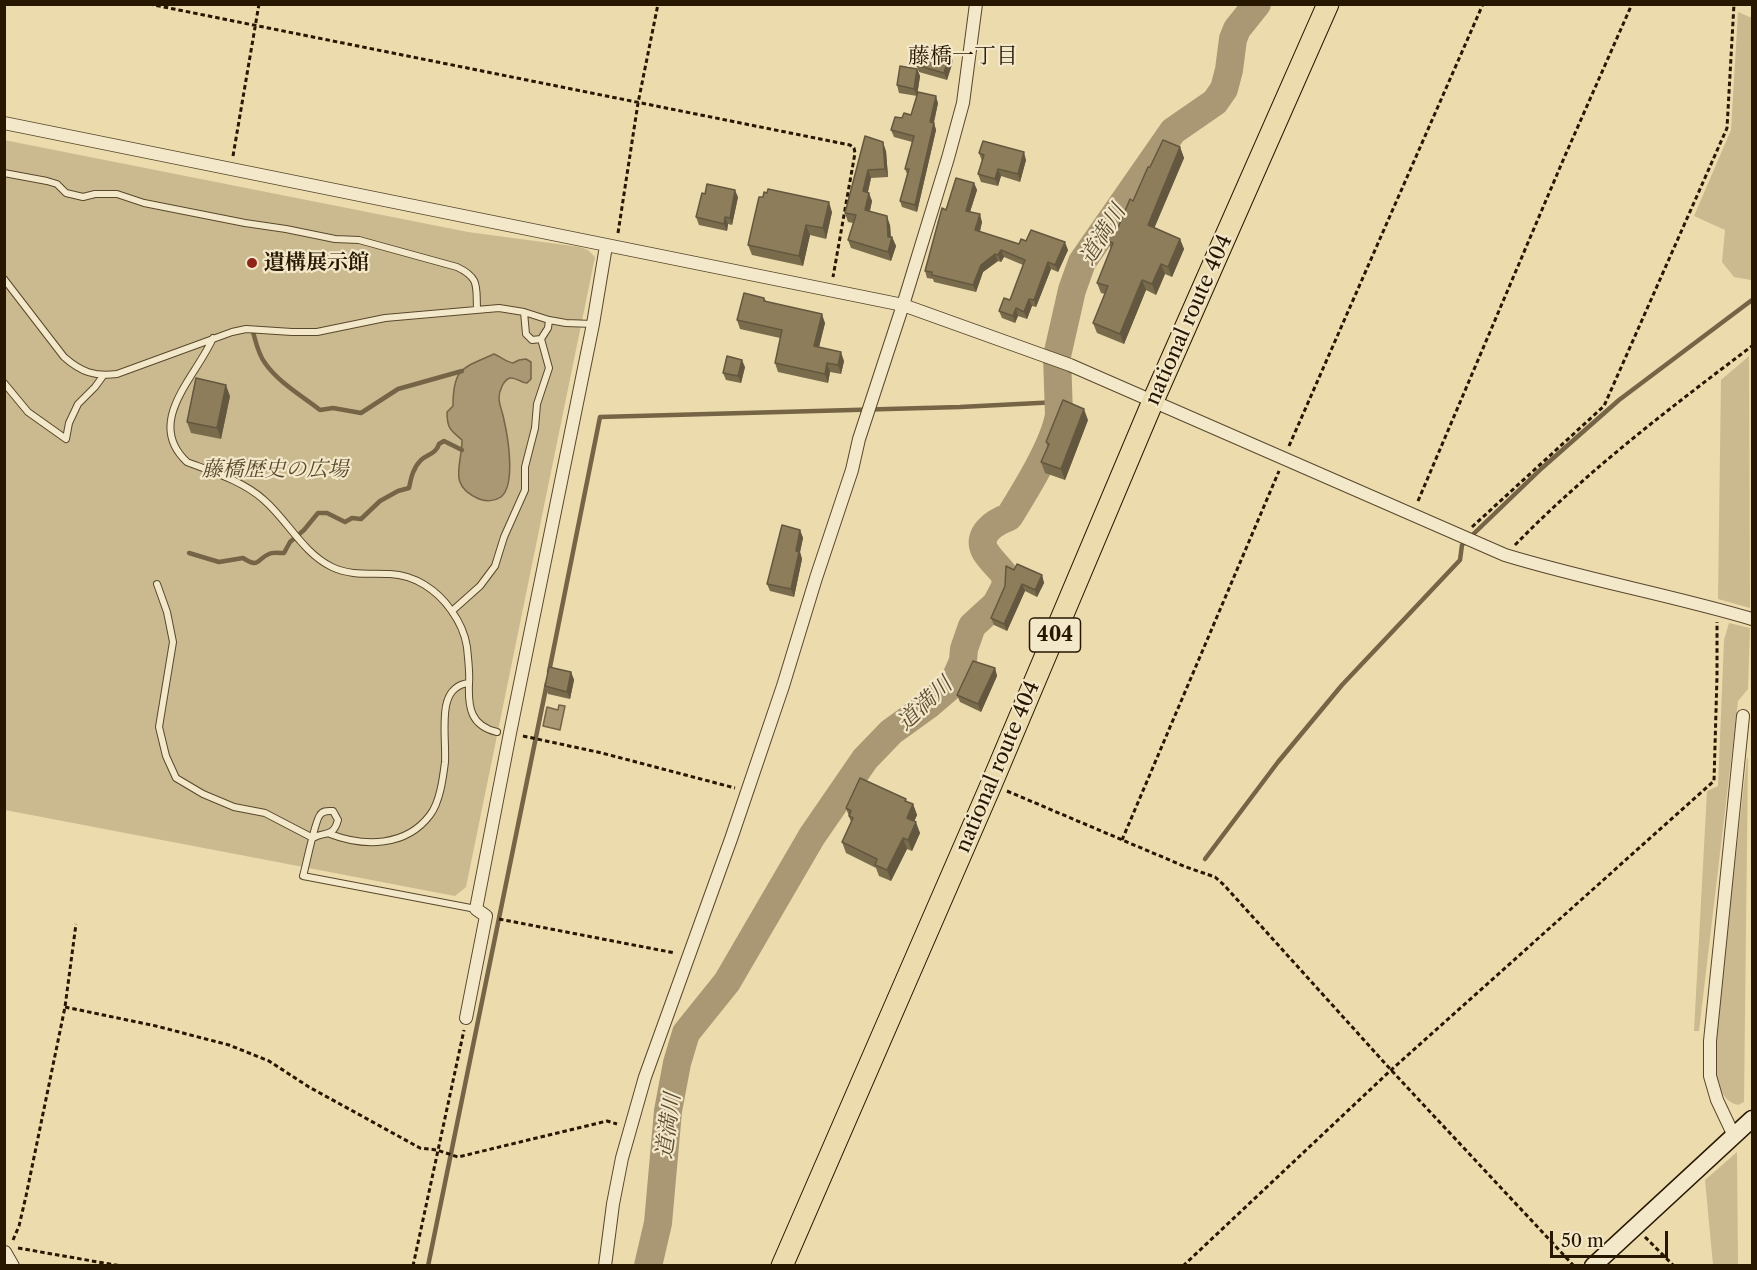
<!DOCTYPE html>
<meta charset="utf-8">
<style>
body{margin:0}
#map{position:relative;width:1757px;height:1270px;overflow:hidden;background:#ecdbad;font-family:"Libre Caslon Text",serif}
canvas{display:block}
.frame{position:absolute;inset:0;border:6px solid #271701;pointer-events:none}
.scale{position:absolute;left:1550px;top:1231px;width:118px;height:27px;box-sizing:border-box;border:3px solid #271701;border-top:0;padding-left:8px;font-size:18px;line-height:21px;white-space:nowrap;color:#271701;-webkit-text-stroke:4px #f3e8ca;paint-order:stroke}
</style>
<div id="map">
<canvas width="1757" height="1270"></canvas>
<div class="frame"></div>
<div class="scale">50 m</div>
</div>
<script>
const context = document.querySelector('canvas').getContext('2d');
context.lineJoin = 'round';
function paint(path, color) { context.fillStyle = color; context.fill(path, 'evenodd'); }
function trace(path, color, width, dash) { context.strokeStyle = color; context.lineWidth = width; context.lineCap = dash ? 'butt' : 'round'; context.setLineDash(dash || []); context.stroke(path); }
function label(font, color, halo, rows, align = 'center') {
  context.font = font + ' "Libre Caslon Text","Noto Serif JP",serif'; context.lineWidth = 4.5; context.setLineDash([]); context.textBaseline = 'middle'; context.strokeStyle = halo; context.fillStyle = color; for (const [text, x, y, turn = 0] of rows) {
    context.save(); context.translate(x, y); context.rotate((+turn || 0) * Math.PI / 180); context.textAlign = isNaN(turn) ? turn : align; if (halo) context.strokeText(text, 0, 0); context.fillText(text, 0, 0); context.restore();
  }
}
paint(new Path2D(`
 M1738,12L1752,18V236L1751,280L1734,277L1722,262L1725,230L1694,216L1731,130Z
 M4,140L468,232L580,247L588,250L595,257L466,887L455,896L5,810Z
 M1749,356L1750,608L1718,599L1721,380Z
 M1729,623L1750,628L1748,689L1738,701L1699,1031H1694L1707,791L1718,786L1724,640Z
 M1747,758H1748L1744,1102L1738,1105C1712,1099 1715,1058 1715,1036Z
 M1737,1152L1738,1265H1713L1705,1180Z`), '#cbba90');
const water = new Path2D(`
 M494,354C501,357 506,362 513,363L519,360L526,359L531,362V379L527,383C521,383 516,377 510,378C503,380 499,392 499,398C499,405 503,413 504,420C508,437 516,485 501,497C495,501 486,502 479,499C447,485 462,466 462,440C450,430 447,428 447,412L453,406C453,367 463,368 494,354Z
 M559,705L565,706L560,730L543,726L547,707L558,710Z`);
paint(water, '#a99873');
trace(water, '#756445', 1.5);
trace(new Path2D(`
 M253,332C256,342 258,354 265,363C278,382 302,396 320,410L333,408L361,413L398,389L462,371
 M189,553L219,562L243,558C260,569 256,559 269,554C272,552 279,553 284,553L290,542L304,530L318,513H327L345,522L352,518L361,519L380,501L398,491L409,488C411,478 413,468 421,460C428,454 436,454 439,444L444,441L462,450
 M549,672L600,417L960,407L1058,402
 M1205,859L1278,762L1342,685L1460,560L1462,545L1542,468L1619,400L1752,300
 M428,1266L547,683`), '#756445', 4.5);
trace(new Path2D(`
 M648,1266L658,1223L668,1111L677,1063L686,1033L727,982L812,836L865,759L891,732L927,706L948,688L956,677L963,661L964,649L972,626L996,604L1005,587L1006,577C1000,568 991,561 985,551C976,534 995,522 1009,517C1025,491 1054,445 1059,415L1057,356L1072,290L1082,262L1173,131L1215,102L1224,89L1229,70L1233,39L1237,29L1257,4`), '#a99873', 28);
const service = new Path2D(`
 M4,173L47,181L57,184L66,193L83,197L95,194H117L144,203L245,223L286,229L335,239L359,240L457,267C480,278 476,286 477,309
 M4,279L64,357C81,372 95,377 117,374L232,332L246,329L292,332H317L385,318L499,308L524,312L549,320L566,323L593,324
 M524,312L526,334L532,340L541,339L548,328L549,320
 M213,338C196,377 144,422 187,462C213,472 243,481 264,500C288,521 303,553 332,567C351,576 370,573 390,574C415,575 437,590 451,610C459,621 465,634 467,647C468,659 470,672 469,684C468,708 471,726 497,732
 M4,383L28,412L66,439L69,423L78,404L95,387L103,376
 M157,584L167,612L173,642L159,727L166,756L176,778L203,794L234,807L265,813L313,838C325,831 333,838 338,820L333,811C328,811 323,810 320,815C315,820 306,866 303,876L476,909
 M452,611L480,586L495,566L504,537L525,490V467L535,428L537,404L549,368L541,339
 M330,834C364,847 406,847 430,815C440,802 443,778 445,762C446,745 442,717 447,702C450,691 458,684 469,683`);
const minor = new Path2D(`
 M4,123L903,305L1070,365L1505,555C1587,580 1671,595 1752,619
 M466,1018L486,916L476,909L510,733L593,324L606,246
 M1734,1136L1717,1100L1710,1076V1041L1743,716
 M5,1252L13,1266
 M605,1266L613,1204L622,1158L645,1077L731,839L783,686L816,578L852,470L859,439L903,305L948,158L963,103L976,4`);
const secondary = new Path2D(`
 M1593,1266L1752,1119`);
const trunk = new Path2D(`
 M782,1266L991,785L1153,401L1328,4`);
trace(service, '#58482c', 8);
trace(minor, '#58482c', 14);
trace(secondary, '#271701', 19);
trace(trunk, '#271701', 23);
trace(new Path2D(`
 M149,4L850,145L854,148L855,153L833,277
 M233,156L259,4
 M618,233L638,103L658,4
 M1289,446L1483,4
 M1418,501L1564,158L1632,4
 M1472,527L1604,406L1727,128L1734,4
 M1515,545C1587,471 1670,408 1752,346
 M523,736L602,753L735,788
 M1007,791L1186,867L1215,877L1224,885L1391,1070L1574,1266
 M1122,840L1279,471
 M499,919L675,953
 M65,1007L156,1026L229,1045L269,1061L309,1087L420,1148L437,1150L458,1157L607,1121L617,1124
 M1645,1237L1674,1266
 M13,1240L19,1226L26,1196L65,1007L76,924
 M18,1248L121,1266
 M413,1266L464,1030
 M1183,1266L1391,1070L1714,781L1717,676V622`), '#271701', 3, [4.5, 3]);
trace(service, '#f3e8ca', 6);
trace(minor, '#f3e8ca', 12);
trace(secondary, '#f3e8ca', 16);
trace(trunk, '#ecdbad', 21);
paint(new Path2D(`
 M950,53L953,61L947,80L919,72L916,65Z
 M917,69L920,76L917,96L899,93L897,85Z
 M938,103L934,123L936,130L917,212L902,207L900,201L907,174L905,169L912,142L894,137L891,130L902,118Z
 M865,136L886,151L888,177L871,178L868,192L872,201L870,211L890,225L891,237H892L896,246L891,261L851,248L848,240L853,223L848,222L845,213Z
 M1180,147L1184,158L1154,228L1180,239L1184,249L1172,277L1165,274L1156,295L1146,290L1124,344L1097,333L1093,323L1105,294L1101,293L1097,283L1111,249L1108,241L1117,230L1133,201L1150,167Z
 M979,153L1026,160L1020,182L1001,176L998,186L981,182L978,174L982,161Z
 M974,183L977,190L970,212L982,222L980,232L1019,244L1026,241L1068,250L1058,272L1051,269L1036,307L1032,306L1027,319L1018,316L1015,323L1002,318L999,311L1010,300L1023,265L1004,257L1001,262L998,261L983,272L976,292L934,282L933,279L927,278L925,271L946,210Z
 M738,197L732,225L728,224L727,231L699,225L696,217Z
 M832,212L826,239L810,235L803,266L752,255L748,245Z
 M764,298L766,301L825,323L819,347L844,361L841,374L830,372L828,383L778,372L775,363L780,338L740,329L737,320Z
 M745,367L741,383L726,380L723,373Z
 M230,396L221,439L191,433L187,422Z
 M1088,420L1065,480L1045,473L1041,462L1048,448L1046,442Z
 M800,530L803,538L800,552L802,559L794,597L770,591L767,584Z
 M1014,570L1042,575L1044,583L1037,597L1025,591L1007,631L994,625L991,618Z
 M995,668L997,676L981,712L960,702L957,695Z
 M571,672L574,680L570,699L548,694L545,686Z
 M906,799L907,802L913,804L917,815L914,821L920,833L912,851L907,849L891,881L879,876L876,868L846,853L842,842L851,822L846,808Z`), '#796c4d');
paint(new Path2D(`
 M950,53L953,61L947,80L944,73Z
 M917,69L920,76L917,96L914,89Z
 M936,96L938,103L932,129L930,122Z
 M934,123L936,130L917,212L915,205Z
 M883,142L886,151L888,177L885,169Z
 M1180,147L1184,158L1151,236L1148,225Z
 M1024,152L1026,160L1020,182L1018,174Z
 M998,169L1001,176L998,186L995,179Z
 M868,170L871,178L866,200L863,191Z
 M974,183L977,190L968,218L966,211Z
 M735,190L738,197L732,225L730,218Z
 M869,193L872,201L868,218L865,210Z
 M829,202L832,212L826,239L823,228Z
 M980,214L982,222L978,237L975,230Z
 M887,216L890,225L891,242L892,237L896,246L891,261L888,252Z
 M725,217L728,224L727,231L724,224Z
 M806,225L810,235L803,266L799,256Z
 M1180,239L1184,249L1172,277L1168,267Z
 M1065,242L1068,250L1058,272L1055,265Z
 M1001,250L1004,257L1001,262L998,255Z
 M995,254L998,261L983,272L976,292L973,285L981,265Z
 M1048,262L1051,269L1036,307L1034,300Z
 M1161,264L1165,274L1156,295L1152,284Z
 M1142,280L1146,290L1124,344L1120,334Z
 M1029,299L1032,306L1027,319L1024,312Z
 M1016,308L1018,316L1015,323L1013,316Z
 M822,314L825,323L817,355L814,346Z
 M841,352L844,361L841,374L838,365Z
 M742,360L745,367L741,383L738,376Z
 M827,363L830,372L828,383L825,374Z
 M226,385L230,396L221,439L217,428Z
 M1084,409L1088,420L1065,480L1061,469Z
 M800,530L803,538L800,552L802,559L794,597L791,589L796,551Z
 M1042,575L1044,583L1037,597L1035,590Z
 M1022,584L1025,591L1007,631L1004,624Z
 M995,668L997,676L981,712L978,704Z
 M571,672L574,680L570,699L567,692Z
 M913,804L917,815L911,829L907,818Z
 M916,822L920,833L912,851L908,840Z
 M903,838L907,849L891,881L887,870Z`), '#63583f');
const building = new Path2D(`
 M922,45L950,53L944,73L916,65Z
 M900,66L917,69L914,89L897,85Z
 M918,92L936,96L930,122L934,123L915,205L900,201L909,169H905L914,136L891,130L895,117L902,118L904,113L911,115Z
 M865,136L883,142L885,169L868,170L863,191L869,193L865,210L887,216L888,237H892L888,252L848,240L856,215L845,213Z
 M1163,140L1180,147L1148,225L1180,239L1168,267L1161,264L1152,284L1142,280L1120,334L1093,323L1108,286L1097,283L1113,243L1108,241L1113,229L1117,230L1130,199L1133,201L1148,167H1150Z
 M983,141L1024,152L1018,174L998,169L995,179L978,174L984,155L979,153Z
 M956,178L974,183L966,211L980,214L975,230L1019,244L1021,239L1026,241L1031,230L1065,242L1055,265L1048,262L1034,300L1029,299L1024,312L1016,308L1013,316L999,311L1004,298L1010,300L1025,260L1001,250L998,255L995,254L981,265L973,285L932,275V272L925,271L942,208L946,210Z
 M707,184L735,190L730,218L725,217L724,224L696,217L702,193L705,194Z
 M768,189L829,202L823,228L806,225L799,256L748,245L759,197H763L764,192L767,193Z
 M744,293L764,298V301L822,314L814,346L841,352L838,365L827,363L825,374L775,363L782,330L737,320Z
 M727,356L742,360L738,376L723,373Z
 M196,378L226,385L217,428L187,422Z
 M1063,400L1084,409L1061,469L1041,462L1049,444L1046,442Z
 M782,525L800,530L796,551L799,552L791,589L767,584Z
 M1017,564L1042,575L1035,590L1022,584L1004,624L991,618L1005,586L1006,566L1014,570Z
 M973,661L995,668L978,704L957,695Z
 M549,667L571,672L567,692L545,686Z
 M860,778L906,799L905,801L913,804L907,818L916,822L908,840L903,838L887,870L875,865L877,859L842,842L853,818L849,816L851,811L846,808Z`);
paint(building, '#8d7d5a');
trace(building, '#63583f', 1.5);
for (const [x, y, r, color] of [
 [252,263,6,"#8f2418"]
]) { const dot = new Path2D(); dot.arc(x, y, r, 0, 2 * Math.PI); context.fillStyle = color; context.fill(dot); trace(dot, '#f3e8ca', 2); }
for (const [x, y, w] of [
 [1055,635,51]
]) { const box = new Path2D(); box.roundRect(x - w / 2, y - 17, w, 34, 4.5); context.fillStyle = '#f3e8ca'; context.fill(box); trace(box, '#271701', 1.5); }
label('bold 20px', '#271701', null, [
 ["404",1055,635]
]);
label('bold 21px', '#271701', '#f3e8ca', [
 ["遺構展示館",264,263]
], 'left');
label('21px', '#271701', '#f3e8ca', [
 ["national route 404",1189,320,-66],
 ["national route 404",998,767,-67]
]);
label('italic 21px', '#58482c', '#f3e8ca', [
 ["藤橋歴史の広場",275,470]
]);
label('22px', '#271701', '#f3e8ca', [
 ["藤橋一丁目",963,57]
]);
label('italic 22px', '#5b4b2f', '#f3e8ca', [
 ["道満川",1103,235,-58],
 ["道満川",925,704,-43],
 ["道満川",669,1126,-82]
]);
</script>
